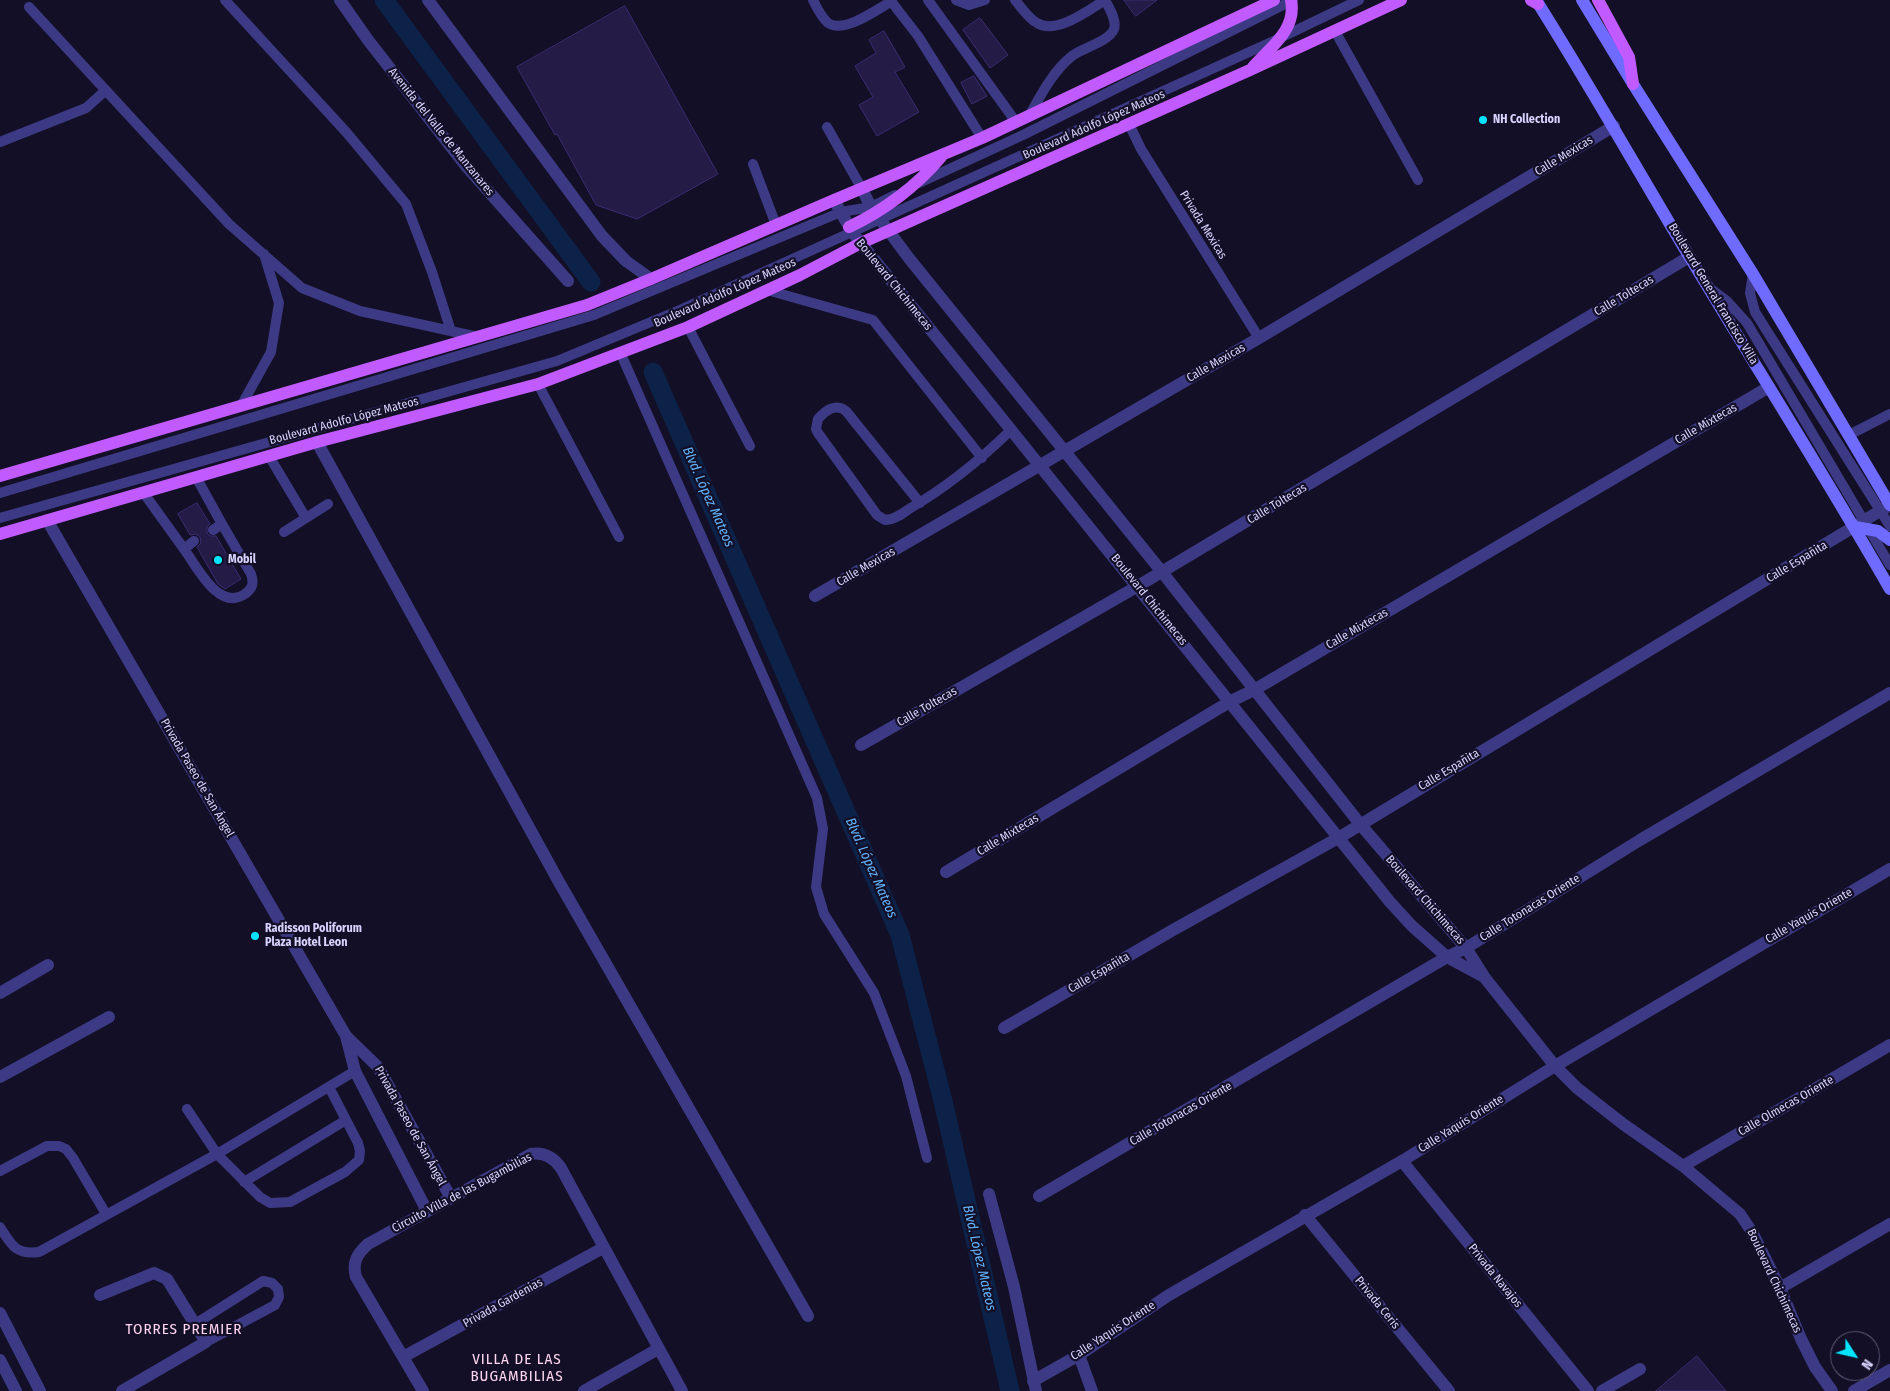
<!DOCTYPE html>
<meta charset="utf-8">
<style>
body{margin:0}
#map{position:relative;width:1890px;height:1391px;overflow:hidden;background:#130f26;font-family:"Fira Sans Condensed",sans-serif}
canvas{display:block}
.north{position:absolute;left:1830px;top:1331px;width:50px;height:50px;box-sizing:border-box;background:#130f26;border:1px solid #625e7d;border-radius:50%;rotate:125deg;font-size:14px;font-weight:700;line-height:20px;text-align:center;color:#d9d4ff}
.north::after{content:'';display:block;margin:auto;width:18px;height:22px;background:#00e5ff;clip-path:polygon(50% 0,100% 100%,50% 72%,0 100%)}
</style>
<div id="map">
<canvas width="1890" height="1391"></canvas>
<div class="north">N</div>
</div>
<script>
const context = document.querySelector('canvas').getContext('2d');
context.lineJoin = 'round';
function trace(path, color, width, dash) { context.strokeStyle = color; context.lineWidth = width; context.lineCap = dash ? 'butt' : 'round'; context.setLineDash(dash || []); context.stroke(path); }
function paint(path, color) { context.fillStyle = color; context.fill(path, 'evenodd'); }
function label(font, color, halo, rows, align = 'center') {
  context.font = font + ' "Fira Sans Condensed",sans-serif'; context.lineWidth = 4.5; context.setLineDash([]); context.textBaseline = 'middle'; context.strokeStyle = halo; context.fillStyle = color; for (const [text, x, y, turn = 0] of rows) {
    context.save(); context.translate(x, y); context.rotate((+turn || 0) * Math.PI / 180); context.textAlign = isNaN(turn) ? turn : align; if (halo) context.strokeText(text, 0, 0); context.fillText(text, 0, 0); context.restore();
  }
}
trace(new Path2D(`
 M384,0L591,282
 M653,372L900,935L943,1101L1010,1391`), '#0c2248', 19);
const building = new Path2D(`
 M1124,0H1157L1136,16Z
 M625,6L718,174L637,219L596,205L557,134L555,135L517,67Z
 M980,18L1008,55L990,68L963,30Z
 M884,31L905,67L895,72L919,112L877,136L859,105L873,97L855,66L876,53L869,40Z
 M974,76L987,96L972,104L961,83Z
 M197,503L210,524L207,527V533L210,536H216L241,579L225,589L218,584L197,547L201,543L200,537L196,534L190,535L178,514Z
 M1697,1356L1726,1391H1656Z`);
paint(building, '#241b47');
trace(building, '#3b2d73', 1);
trace(new Path2D(`
 M225,0L347,133L406,204L432,272L451,331
 M813,0C817,8 821,17 828,23C844,34 876,10 892,1
 M890,0L918,36L982,138
 M928,0L1016,122
 M956,0L969,5L985,0
 M1015,0C1022,8 1028,18 1037,23C1056,35 1089,10 1105,0
 M29,7L229,224L302,288L360,311L478,337
 M1335,31L1418,180
 M1029,116C1041,95 1053,71 1072,56C1082,48 1109,42 1114,29C1117,20 1109,8 1105,0
 M1129,124L1141,149L1259,338
 M827,127L862,189
 M0,142L86,108L106,90
 M753,164L776,225
 M919,183L1023,135L1293,0
 M1753,274L1750,293L1755,312L1890,526
 M1711,289L1727,301L1747,323L1890,565
 M767,290L873,320L982,458
 M688,327L750,446
 M620,352L817,798L823,829L816,887L824,914L874,993L906,1076L927,1158
 M538,384L619,537
 M241,406L271,352L279,303L264,254
 M1849,435L1890,414
 M269,456L306,518
 M196,477L222,524L213,530
 M143,492L184,549L194,541
 M0,493L594,315L841,212L871,207L895,195
 M920,503L846,411C835,403 826,410 818,419L816,429L818,433L877,515L885,520C894,520 902,514 909,509C947,487 980,460 1011,430
 M0,518L557,361L682,309L1278,39L1359,0
 M284,532L328,504
 M184,549C197,567 219,612 245,594C253,588 254,583 251,574L222,524
 M187,1109L217,1154L260,1197L270,1203L290,1202L345,1172L359,1160L360,1151L358,1143L329,1087
 M0,1171L47,1146H59L66,1149L73,1158L106,1214
 M244,1182L346,1120
 M0,1227C11,1245 16,1255 39,1252L217,1154L355,1071
 M195,1324L263,1281L272,1283L278,1289L279,1297L275,1305L206,1342`), '#3d3a85', 10);
trace(new Path2D(`
 M340,0L368,40L466,166L568,281
 M428,0L602,236L626,261L651,279
 M862,189L871,207L908,257L1162,572L1360,824L1466,948L1485,978L1555,1066L1577,1088L1623,1124L1683,1166L1740,1214L1752,1232L1780,1288L1801,1339L1815,1367L1832,1391
 M834,200L852,232L861,243L1390,902L1412,926L1447,957L1484,977
 M317,442L559,882L808,1316
 M47,520L346,1036L355,1071L427,1211
 M815,596L1259,338L1614,126
 M861,745L1138,586L1689,257
 M946,872L1231,701L1254,690L1769,387
 M0,993L48,965
 M1004,1028L1173,930L1340,837L1890,505
 M346,1036L378,1067L451,1198
 M0,1077L109,1017
 M1402,1161L1588,1391
 M1683,1166L1890,1045
 M989,1194L1014,1287L1036,1391
 M1039,1196L1447,957L1466,948L1640,840L1890,693
 M1305,1215L1449,1391
 M1780,1288L1890,1224
 M100,1295L154,1273L167,1279L206,1342L122,1391
 M1079,1355L1092,1391
 M403,1357L603,1248
 M1033,1381L1079,1355L1169,1295L1402,1161L1555,1066L1890,869
 M423,1391L356,1277C352,1262 357,1254 368,1244L531,1154C544,1152 554,1158 561,1168L682,1391
 M584,1391L658,1349
 M1602,1391L1640,1369
 M1854,1391L1890,1370`), '#3d3a85', 12);
trace(new Path2D(`
 M0,1313L40,1391
 M0,1360L16,1391`), '#3d3a85', 12);
trace(new Path2D(`
 M1536,0C1589,84 1638,171 1689,256C1756,367 1826,477 1890,589
 M1582,0L1633,84L1753,274L1890,505
 M1855,527L1878,531L1890,540`), '#6f6bff', 12);
trace(new Path2D(`
 M1531,0L1538,4
 M1598,0L1629,57L1633,84
 M1253,67C1271,47 1297,29 1291,0
 M849,227C883,211 917,186 941,157
 M0,476L587,305L651,279L834,200L982,138L1274,0
 M0,534L317,442L538,384L688,327L800,275L861,243L1250,70L1401,0`), '#c25bff', 12);
for (const [x, y, r, color] of [
 [1483,120,5,"#00e5ff"],
 [218,560,5,"#00e5ff"],
 [255,936,5,"#00e5ff"]
]) { const dot = new Path2D(); dot.arc(x, y, r, 0, 2 * Math.PI); context.fillStyle = color; context.fill(dot); trace(dot, '#130f26', 2); }
label('bold 12px', '#d9d4ff', '#130f26', [
 ["NH Collection",1493,120],
 ["Mobil",228,560],
 ["Radisson Poliforum",265,929],
 ["Plaza Hotel Leon",265,943]
], 'left');
label('12px', '#d9d4ff', '#130f26', [
 ["Boulevard Adolfo López Mateos",1094,125,-24],
 ["Avenida del Valle de Manzanares",441,132,51],
 ["Calle Mexicas",1564,156,-31],
 ["Privada Mexicas",1203,225,58],
 ["Boulevard Chichimecas",894,285,51],
 ["Boulevard Adolfo López Mateos",725,293,-24],
 ["Boulevard General Francisco Villa",1713,294,59],
 ["Calle Toltecas",1624,296,-31],
 ["Calle Mexicas",1216,363,-30],
 ["Boulevard Adolfo López Mateos",344,421,-15],
 ["Calle Mixtecas",1706,424,-30],
 ["Calle Toltecas",1277,504,-31],
 ["Calle Españita",1797,562,-31],
 ["Calle Mexicas",866,567,-30],
 ["Boulevard Chichimecas",1149,600,51],
 ["Calle Mixtecas",1357,629,-30],
 ["Calle Toltecas",927,707,-30],
 ["Calle Españita",1449,770,-31],
 ["Privada Paseo de San Ángel",197,778,60],
 ["Calle Mixtecas",1008,835,-31],
 ["Boulevard Chichimecas",1425,900,49],
 ["Calle Totonacas Oriente",1530,908,-32],
 ["Calle Yaquis Oriente",1809,916,-30],
 ["Calle Españita",1099,973,-30],
 ["Calle Olmecas Oriente",1786,1106,-30],
 ["Calle Totonacas Oriente",1181,1114,-30],
 ["Calle Yaquis Oriente",1461,1124,-32],
 ["Privada Paseo de San Ángel",410,1126,61],
 ["Circuito Villa de las Bugambilias",462,1193,-28],
 ["Privada Navajos",1495,1276,51],
 ["Boulevard Chichimecas",1774,1281,65],
 ["Privada Gardenias",503,1303,-29],
 ["Privada Ceris",1377,1303,51],
 ["Calle Yaquis Oriente",1113,1331,-33]
]);
label('italic 14px', '#62b6ff', '#130f26', [
 ["Blvd. López Mateos",708,497,66],
 ["Blvd. López Mateos",871,868,66],
 ["Blvd. López Mateos",979,1258,77]
]);
context.letterSpacing = '1px';
label('15px', '#ffd6f0', '#130f26', [
 ["TORRES PREMIER",184,1330],
 ["VILLA DE LAS",517,1360],
 ["BUGAMBILIAS",517,1377]
]);
context.letterSpacing = '0px';
</script>
